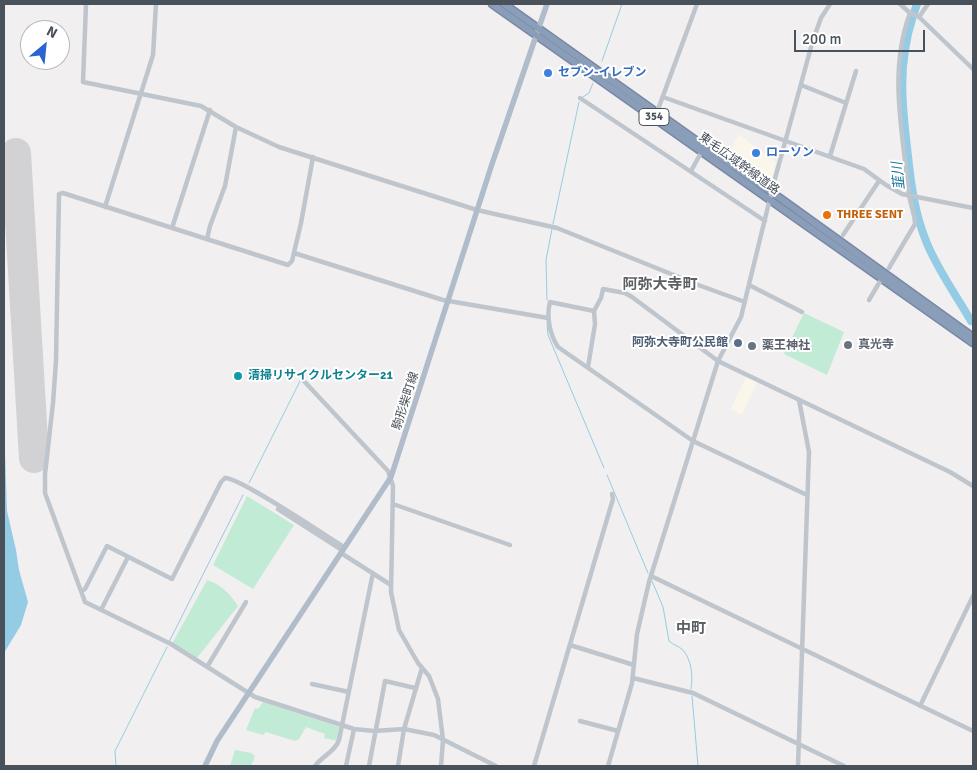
<!DOCTYPE html>
<meta charset="utf-8">
<style>
body{margin:0}
#map{position:relative;width:977px;height:770px;overflow:hidden;background:#f1efef;font-family:Signika,sans-serif}
canvas{display:block}
.frame{position:absolute;inset:0;border:5px solid #49515b;pointer-events:none}
.north{position:absolute;left:20px;top:20px;width:50px;height:50px;box-sizing:border-box;background:#fff;border:1px solid #b6b9bd;border-radius:50%;rotate:28deg;font-size:14px;font-weight:700;line-height:20px;text-align:center;color:#49515b}
.north::after{content:'';display:block;margin:auto;width:18px;height:22px;background:#2964d2;clip-path:polygon(50% 0,100% 100%,50% 72%,0 100%)}
.scale{position:absolute;left:794px;top:30px;width:131px;height:22px;box-sizing:border-box;border:2px solid #49515b;border-top:0;padding-left:6px;font-size:15px;line-height:18px;white-space:nowrap;color:#49515b;-webkit-text-stroke:4px #fff;paint-order:stroke}
</style>
<div id="map">
<canvas width="977" height="770"></canvas>
<div class="frame"></div>
<div class="north">N</div>
<div class="scale">200 m</div>
</div>
<script>
const context = document.querySelector('canvas').getContext('2d');
context.lineJoin = 'round';
function paint(path, color) { context.fillStyle = color; context.fill(path, 'evenodd'); }
function trace(path, color, width, dash) { context.strokeStyle = color; context.lineWidth = width; context.lineCap = dash ? 'butt' : 'round'; context.setLineDash(dash || []); context.stroke(path); }
function label(font, color, halo, rows, align = 'center') {
  context.font = font + ' Signika,"Noto Sans JP",sans-serif'; context.lineWidth = 4; context.setLineDash([]); context.textBaseline = 'middle'; context.strokeStyle = halo; context.fillStyle = color; for (const [text, x, y, turn = 0] of rows) {
    context.save(); context.translate(x, y); context.rotate((+turn || 0) * Math.PI / 180); context.textAlign = isNaN(turn) ? turn : align; if (halo) context.strokeText(text, 0, 0); context.fillText(text, 0, 0); context.restore();
  }
}
paint(new Path2D(`
 M738,134L776,162L772,177L764,179L729,154Z
 M746,377L757,382L742,415L731,409Z`), '#faf7ea');
paint(new Path2D(`
 M804,313L844,332L827,375L784,354Z
 M247,496L294,525L253,589L213,565Z
 M207,580C222,585 230,594 238,606L197,658L174,644L173,642Z
 M263,702L339,727L338,741L324,738L325,734L306,727L299,739L295,741L266,732L263,735L246,730L255,708L258,709Z
 M235,750L251,753L255,756L251,766H230Z`), '#c2ebd5');
paint(new Path2D(`
 M4,422L7,511L16,550L19,570L28,602L21,625L4,653Z`), '#93cce4');
trace(new Path2D(`
 M602,61L622,4
 M583,97L589,93L593,83
 M553,224L579,102
 M547,300L546,260L552,229
 M547,324L548,335L604,468
 M607,475L648,573
 M249,483L303,375L304,370
 M652,581L663,607L669,641C673,645 679,646 683,650C692,661 693,676 691,689
 M169,642L243,495
 M692,696L698,766
 M116,766L115,751L167,647`), '#93cce4', 1);
trace(new Path2D(`
 M914,13L917,4
 M913,16C897,65 902,106 908,156C911,185 915,214 926,241C937,269 956,295 971,321`), '#93cce4', 8);
trace(new Path2D(`
 M16,153L34,458`), '#d2d2d4', 30);
const highway = new Path2D(`
 M492,4L973,343
 M504,4L704,146L780,198L973,337`);
trace(highway, '#7789a5', 9);
trace(new Path2D(`
 M86,4L83,82L201,106L236,127L279,147L477,210L557,228L701,286L745,302
 M900,4L910,13L919,17L973,69
 M919,17L928,4
 M801,85L846,103
 M663,97L864,169L886,185L902,194L973,208
 M580,98L765,221
 M657,112L697,4
 M830,156L856,71
 M313,157L301,223L292,261L288,265L63,193L59,194L56,361L53,403L45,474V493L85,602L171,644L255,697L354,729L374,731L404,729L434,735L496,766
 M691,171L702,151
 M105,207L153,55L156,4
 M172,228L210,110
 M843,235L879,181
 M207,239L210,226L225,186L236,127
 M294,253L443,300L548,318
 M889,268L915,224C915,214 910,204 909,194C903,134 888,72 910,13
 M749,285L802,312
 M869,300L882,278
 M594,311L550,302C546,317 550,335 558,347L693,441L807,495
 M588,367L595,324L594,311L601,298L603,289L625,293L632,297L718,361L950,472L973,486
 M303,380L388,471L393,486L391,592L399,630L418,663L429,676L438,699L443,740L441,766
 M225,478C239,477 326,536 344,547
 M393,504L510,545
 M278,509L342,550
 M341,553L391,585
 M651,576L973,731
 M82,591L85,589L107,546L172,579L221,482L225,478
 M101,610L128,557
 M570,645L634,665
 M207,667L246,602
 M633,678L693,693L844,766
 M312,684L349,692
 M920,706L973,596
 M580,721L618,731
 M315,766C322,756 335,752 339,740L373,573
 M346,766L354,729
 M369,766L385,681L415,688
 M398,766L404,729L422,668
 M534,766L613,499L612,494
 M608,766L632,683L637,634L649,582L718,361L741,317L773,186L813,40L821,18L830,4
 M798,766L809,452L799,400`), '#bfc5cd', 4.5);
trace(new Path2D(`
 M205,766L217,741L391,477L492,164L547,4`), '#b1bccb', 5.5);
trace(highway, '#8b9eb9', 6);
for (const [x, y, r, color] of [
 [548,73,5,"#3f7fe0"],
 [756,153,5,"#3f7fe0"],
 [827,215,5,"#e8710a"],
 [738,343,5,"#5c6f8a"],
 [848,345,5,"#6b7280"],
 [752,346,5,"#6b7280"],
 [238,376,5,"#0f9aa8"]
]) { const dot = new Path2D(); dot.arc(x, y, r, 0, 2 * Math.PI); context.fillStyle = color; context.fill(dot); trace(dot, '#fff', 2); }
for (const [x, y, w] of [
 [654,117,30]
]) { const box = new Path2D(); box.roundRect(x - w / 2, y - 8.5, w, 17, 4); context.fillStyle = '#fff'; context.fill(box); trace(box, '#49515b', 1); }
label('bold 11px', '#49515b', null, [
 ["354",654,117]
]);
label('bold 12px', '#366cbe', '#fff', [
 ["セブン-イレブン",558,73],
 ["ローソン",766,153]
], 'left');
label('12px', '#49515b', '#fff', [
 ["東毛広域幹線道路",739,164,36],
 ["駒形柴町線",406,401,-72]
]);
label('bold 12px', '#c56008', '#fff', [
 ["THREE SENT",837,215]
], 'left');
label('bold 12px', '#4e5e75', '#fff', [
 ["阿弥大寺町公民館",728,343]
], 'right');
label('bold 12px', '#5b616d', '#fff', [
 ["真光寺",858,345],
 ["薬王神社",762,346]
], 'left');
label('bold 12px', '#0d838f', '#fff', [
 ["清掃リサイクルセンター21",248,376]
], 'left');
label('italic 14px', '#19769e', '#fff', [
 ["韮川",899,176,-96]
]);
label('bold 15px', '#5c5f63', '#fff', [
 ["阿弥大寺町",660,285],
 ["中町",691,629]
]);
</script>
